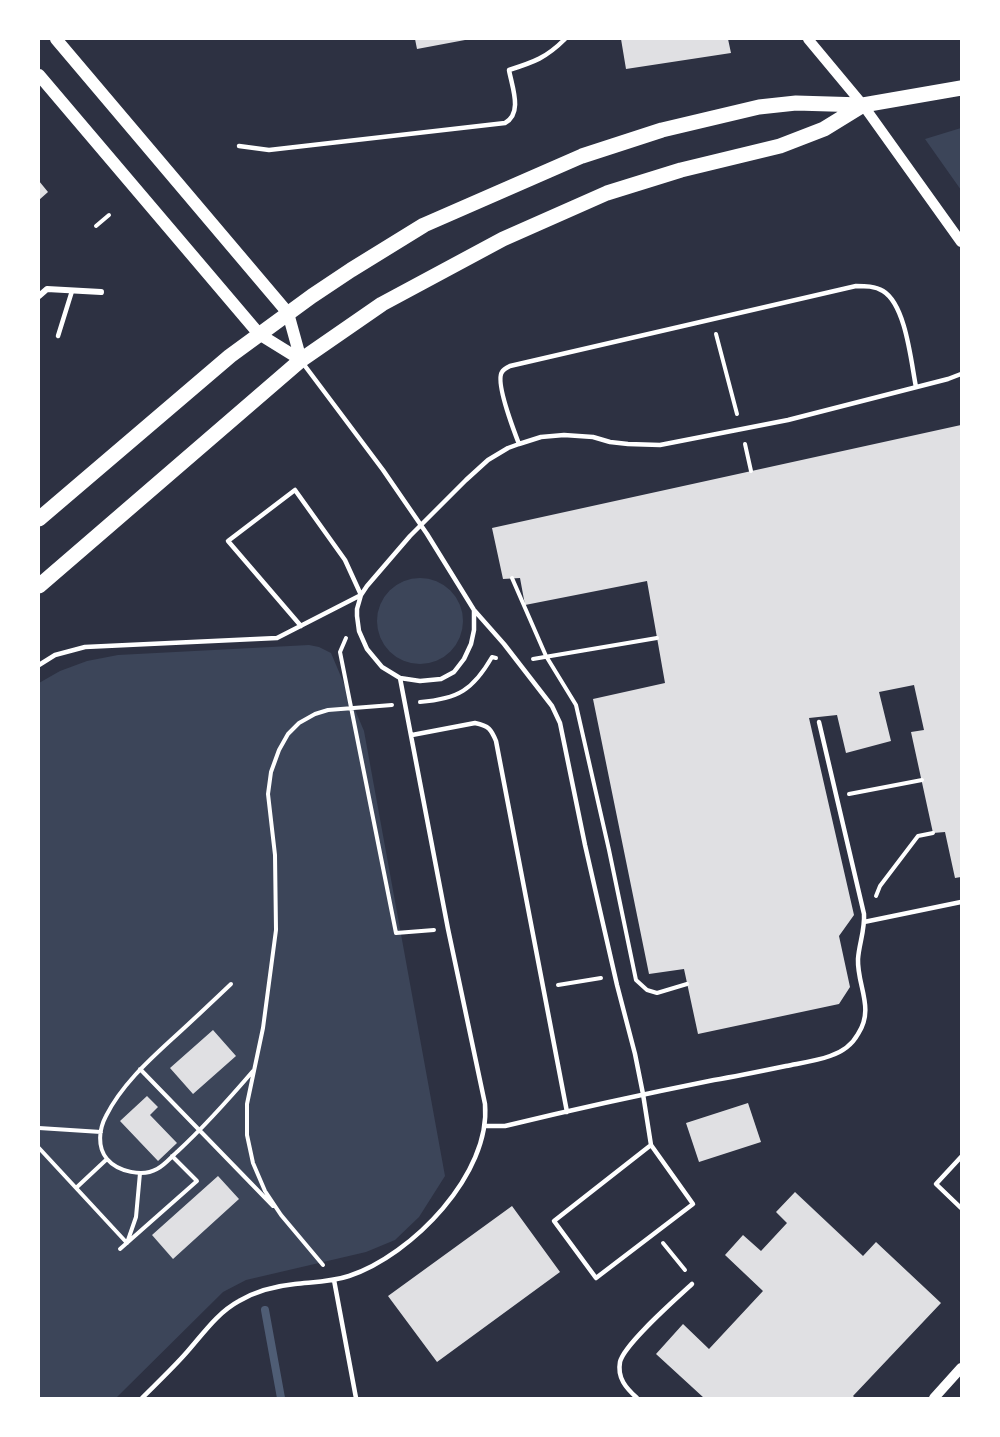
<!DOCTYPE html>
<style>
body{margin:0}
#map{position:relative;width:1000px;height:1437px;overflow:hidden;background:#2d3142;font-family:"IBM Plex Sans",sans-serif}
canvas{display:block}
.frame{position:absolute;inset:0;border:40px solid #fff;pointer-events:none}
</style>
<div id="map">
<canvas width="1000" height="1437"></canvas>
<div class="frame"></div>
</div>
<script>
const context = document.querySelector('canvas').getContext('2d');
context.lineJoin = 'round';
function paint(path, color) { context.fillStyle = color; context.fill(path, 'evenodd'); }
function trace(path, color, width, dash) { context.strokeStyle = color; context.lineWidth = width; context.lineCap = dash ? 'butt' : 'round'; context.setLineDash(dash || []); context.stroke(path); }
paint(new Path2D(`
 M961,128V190L925,139Z
 M377 621a43 43 0 1 1 86 0a43 43 0 1 1-86 0Z
 M309,645L319,647L331,653L364,731L445,1176L419,1217L395,1240L366,1252L246,1280L223,1292L116,1398H39V683L60,671L87,661L118,655Z`), '#3c4559');
trace(new Path2D(`
 M265,1310L281,1398`), '#4f5d75', 8);
paint(new Path2D(`
 M415,39H465V40L417,49Z
 M621,39H728L731,53L626,69Z
 M39,181L48,192L39,200Z
 M961,425V877L955,878L945,832L933,833L911,732L924,730L914,685L879,692L891,741L846,753L837,715L809,718L854,915L839,936L850,987L839,1004L698,1034L684,969L649,974L593,699L665,683L647,581L525,605L520,578L503,579L492,528Z
 M213,1030L236,1056L193,1094L170,1068Z
 M147,1096L158,1107L150,1115L177,1143L158,1161L120,1121Z
 M748,1103L761,1142L699,1162L686,1123Z
 M218,1176L239,1199L173,1259L152,1235Z
 M795,1192L863,1256L876,1242L941,1303L853,1396L855,1398H704L656,1354L683,1324L709,1349L763,1291L725,1255L743,1235L761,1251L787,1223L776,1212Z
 M512,1206L560,1272L437,1362L388,1296Z`), '#e0e0e3');
trace(new Path2D(`
 M96,226L109,215
 M716,334L737,414
 M745,444L751,471
 M512,578L546,656L576,705L609,850L636,980L647,990L657,993L687,984
 M346,638L340,652L396,933L434,930
 M533,659L657,638
 M420,702C458,699 473,690 492,657L496,658
 M849,794L922,780
 M876,896L880,886L918,836L933,833
 M231,984C211,1003 191,1022 171,1040C147,1062 121,1086 106,1116C99,1129 97,1147 107,1159C118,1172 143,1177 157,1169C165,1165 172,1156 178,1151C205,1126 229,1099 253,1071
 M558,985L601,978
 M140,1069L273,1206
 M39,1128L101,1132
 M39,1148L127,1243L136,1217L140,1173
 M76,1188L107,1159
 M663,1243L685,1270
 M120,1249L197,1181L172,1156
 M323,1265L281,1215L265,1191L253,1163L247,1135V1104L263,1028L276,930L275,855L268,794L271,772L279,750L288,734L299,723L315,714L328,710L392,705`), '#fff', 4);
trace(new Path2D(`
 M239,146L269,150L505,123C523,113 512,87 509,70C534,62 546,58 565,39
 M58,336L72,291
 M302,362L383,470L427,534L474,610L504,644L552,706L560,723L585,845L617,985L635,1054L643,1094L651,1145L693,1204L596,1278L554,1221L651,1145
 M519,444C514,431 495,382 502,372C503,370 508,367 510,366L856,286C865,286 875,286 883,291C906,305 911,362 916,387
 M474,610V630L471,644L464,659L454,672L441,679L420,681L400,678L382,667L367,649L359,631L357,616V609L361,595L367,586L410,536L466,480L488,460L508,448L519,444L541,437L564,435L593,437L610,442L628,444L660,445L788,420L948,379L961,374
 M39,665L55,655L85,647L277,638L361,595L345,560L295,490L228,541L301,626
 M412,735L475,723C489,726 491,729 496,741L567,1112
 M864,922L961,902
 M485,1126H505C575,1109 644,1094 714,1080C738,1076 762,1071 786,1066C801,1063 816,1061 830,1056C842,1052 852,1045 858,1034C875,1008 857,986 858,959C859,944 865,930 864,914L819,722
 M961,1157L936,1184L961,1208
 M334,1280L356,1398
 M142,1398C157,1383 173,1368 187,1352C203,1334 217,1313 239,1301C256,1291 275,1286 295,1284C313,1282 331,1282 349,1276C412,1255 491,1174 485,1104L448,929L400,678
 M637,1398C626,1388 617,1378 620,1362C624,1344 677,1298 692,1284`), '#fff', 4.5);
trace(new Path2D(`
 M39,296L47,289L101,292`), '#fff', 6);
trace(new Path2D(`
 M808,39L863,105L961,242
 M934,1398L961,1368`), '#fff', 10);
trace(new Path2D(`
 M56,39L288,313L301,360
 M39,75L259,334L301,360`), '#fff', 12);
trace(new Path2D(`
 M39,519L230,356L312,296L351,270L424,225L582,156L662,130L759,107L796,103L863,105
 M39,586L301,360L382,304L503,239L607,193L681,170L780,146L824,129L863,105L961,88`), '#fff', 15);
</script>
